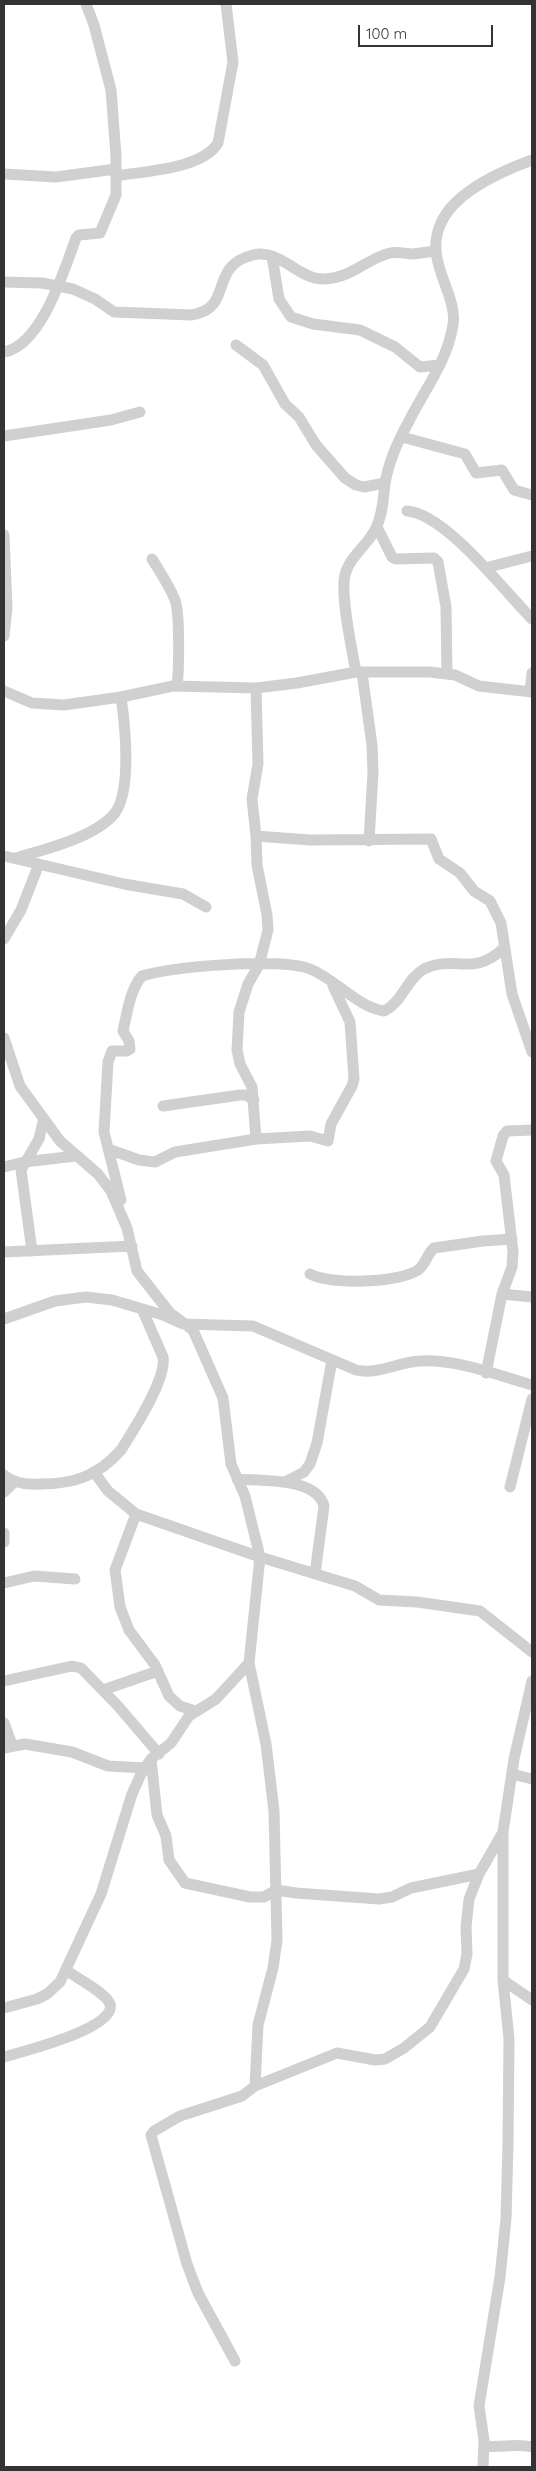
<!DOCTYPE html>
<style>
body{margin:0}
#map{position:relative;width:536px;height:2471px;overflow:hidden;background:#fff;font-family:Quicksand,sans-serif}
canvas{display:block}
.frame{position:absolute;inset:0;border:5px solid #333;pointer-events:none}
.scale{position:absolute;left:358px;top:25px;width:135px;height:22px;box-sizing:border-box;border:2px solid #333;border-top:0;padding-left:6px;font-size:15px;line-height:18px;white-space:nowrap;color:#333;-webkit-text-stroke:4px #fff;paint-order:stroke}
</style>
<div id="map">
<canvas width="536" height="2471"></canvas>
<div class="frame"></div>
<div class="scale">100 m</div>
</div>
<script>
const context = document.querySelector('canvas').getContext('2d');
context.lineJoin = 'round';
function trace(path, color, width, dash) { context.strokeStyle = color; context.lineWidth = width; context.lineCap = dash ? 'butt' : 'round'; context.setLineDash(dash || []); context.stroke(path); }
trace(new Path2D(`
 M4,174L56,177L116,169
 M116,176C145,171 202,169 218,143L233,62L226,4
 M272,256L279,299L291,317L313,324L360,330L395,347L420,367L440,365
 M4,282L42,283L73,289L95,299L114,312L191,315C235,309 207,266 253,255C279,248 299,280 324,279C352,278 368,258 390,253C398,251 405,254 413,254C420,253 428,252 436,251
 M236,345L263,365L285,404L299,417L316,445L345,478L356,485L364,487L385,483
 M4,352C42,345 64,270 76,238L79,235L100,233L116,195V156L111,90L94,25L86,4
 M4,436L111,420L140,412
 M402,437L465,454L476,473L502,470L514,490L532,495
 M407,511C446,514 504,591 532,619
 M377,527L392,557L396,559L434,558L438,562L446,607L447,673
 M4,535L7,608L4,636
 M152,559C160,572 169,585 175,600C180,613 179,671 177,686
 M485,568L532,556
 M356,672C352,650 340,595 345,575C349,557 368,545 376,528C383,514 383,499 385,484C388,464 399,439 409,421C425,389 447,362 453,325C458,293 423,261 441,223C455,191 502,171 532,160
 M362,673L372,745L373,773L369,841
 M256,688L258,764L252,799L256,836L257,865L267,915L268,930L259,965L248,984L239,1012L237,1050L240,1064L252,1087L256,1139
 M4,691L32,703L64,705L121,697L173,686L256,688L297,683L356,672H430L455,675L479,686L532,692
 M530,692L532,673
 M256,836L310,840L431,839L439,859L460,873L474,891L490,901L501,923L512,994L532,1052
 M4,856L124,884L183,894L206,907
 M15,858C44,850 96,837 115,813C132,790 125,724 121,697
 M4,939L21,910L39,864
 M4,1038L20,1086L60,1141L98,1174L111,1191L127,1228L137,1271L170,1313L193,1330L223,1398L231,1464L245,1496L260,1557L249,1663L266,1744L274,1811L277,1940L273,1968L258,2025L255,2086L242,2096L180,2116L154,2131L151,2135L187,2264L198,2293L235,2361
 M163,1106L240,1095H246L254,1100
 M108,1149L139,1160L155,1162L175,1152L256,1139L310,1136L328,1141L331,1124L352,1086L354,1079L350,1022L333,986
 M4,1167L24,1162L76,1156
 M121,1200L104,1132L108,1062L112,1051H127L130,1049L129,1041L123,1031C127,1014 130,989 142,976C172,966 282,958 310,969C336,979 355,1006 384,1011C402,1003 407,978 424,969C455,954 472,978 504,948
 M32,1251L21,1170L39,1139L43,1122
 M4,1252L132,1246
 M310,1274C331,1285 398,1283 418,1270C426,1264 427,1254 434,1248L483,1241L512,1239
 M502,1294L532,1297
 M4,1319L55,1301L86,1297L112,1300L163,1315L183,1324L253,1326L356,1370C379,1375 397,1362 420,1361C457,1359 497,1375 532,1385
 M486,1373L502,1294L512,1267L513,1252L504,1175L496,1161L503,1136L507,1131L532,1130
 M94,1472L108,1491L136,1514L260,1557L355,1586L379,1600L417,1602L480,1611L532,1652
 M4,1475C14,1484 27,1485 41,1484C74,1484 98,1476 121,1450C133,1431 167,1379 163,1357L142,1309
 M237,1479C262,1481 316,1477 324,1506L315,1574
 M285,1482L304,1472L310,1464L317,1443L332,1360
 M510,1487L532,1399
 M4,1492L15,1481
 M136,1514L115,1570L120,1607L129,1630L155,1665L169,1696L180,1706L195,1711
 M4,1533V1542
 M4,1583L34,1576L75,1579
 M4,1681L72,1666L81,1668L118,1706L159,1754
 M103,1690L158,1671
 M4,1723L12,1745
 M4,1748L25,1744L72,1752L108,1766L145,1768
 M151,1759L157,1815L166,1836L169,1860L185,1883L250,1897H264L276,1890L296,1893L379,1899L392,1897L411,1888L479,1874
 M512,1774L532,1779
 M503,1980L532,2000
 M4,2008L37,1999L47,1994L60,1982L101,1894L132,1794L141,1774L151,1759L171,1743L189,1716L216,1699L249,1663
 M4,2057C21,2052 118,2028 110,2004C106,1993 77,1978 67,1971
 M255,2086L337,2053L375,2060L385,2059L404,2048L430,2027L464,1969L467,1954L466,1927L469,1899L479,1874L502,1834
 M485,2446C501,2448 516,2443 532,2447
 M483,2467L484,2440L479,2406L500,2277L506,2219L508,2144L509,2039L503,1980V1832L514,1759L532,1681`), '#d0d0d0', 11);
</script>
